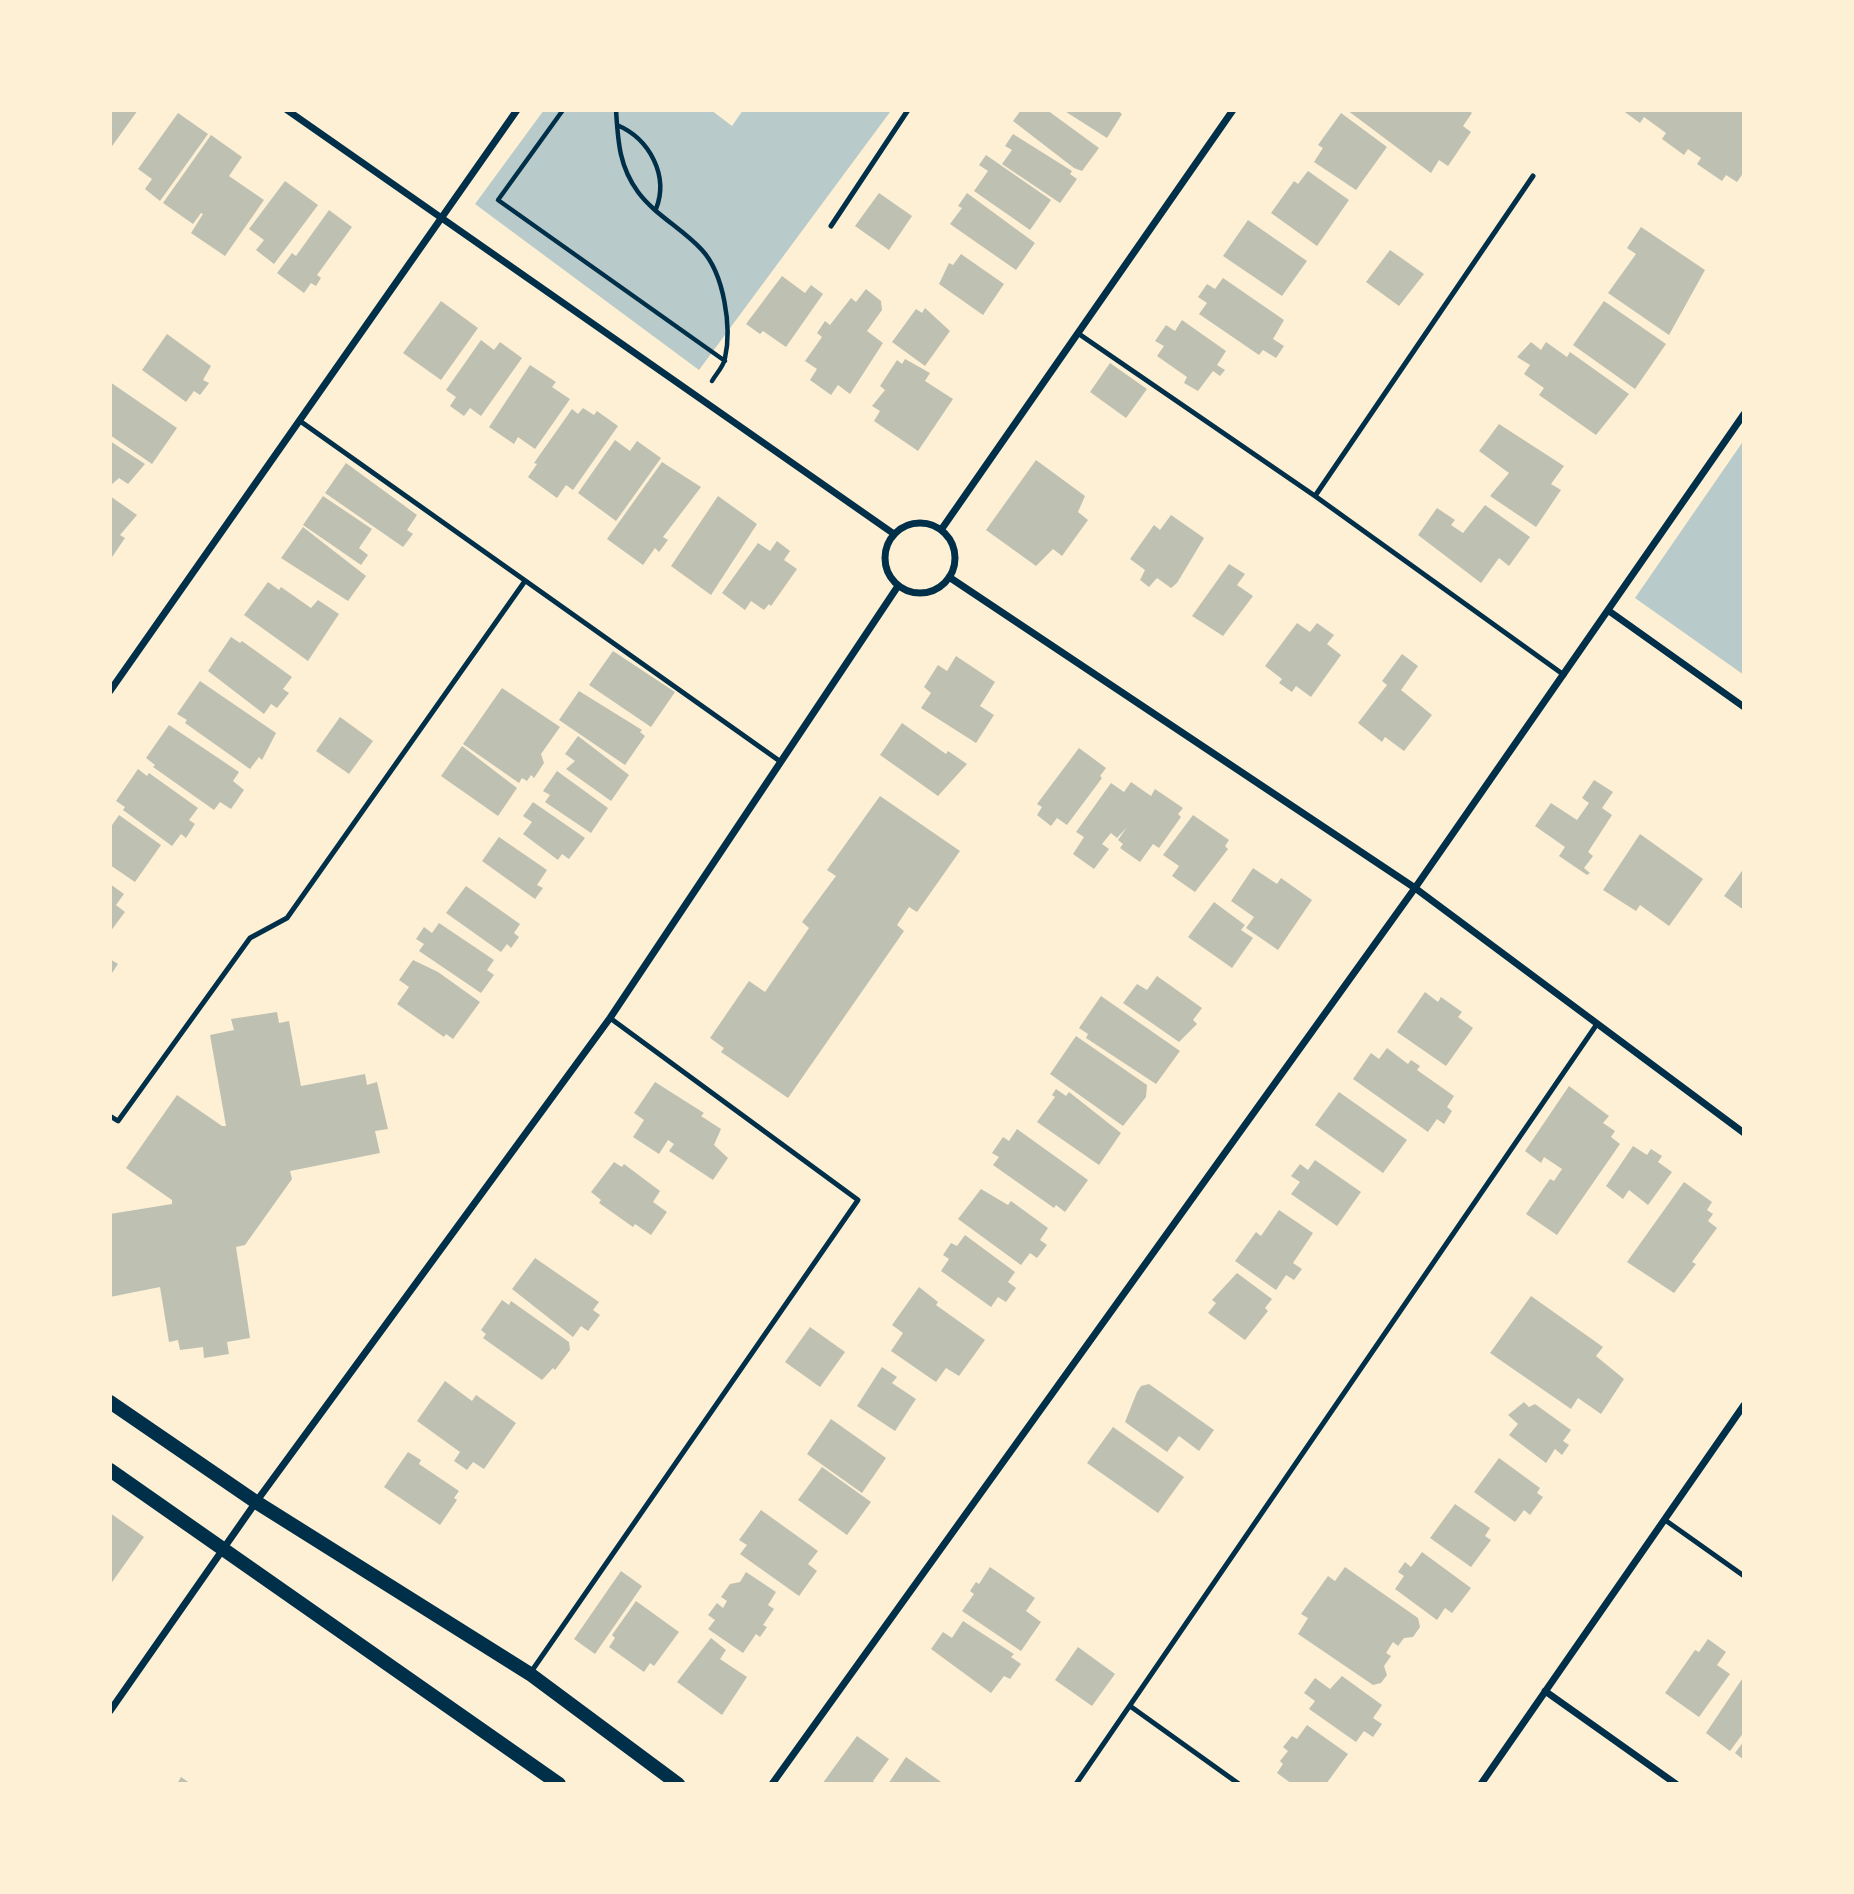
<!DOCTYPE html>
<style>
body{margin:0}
#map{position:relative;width:1854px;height:1894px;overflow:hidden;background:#fdf0d5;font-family:"Public Sans",sans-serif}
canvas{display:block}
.frame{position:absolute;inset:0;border:112px solid #fdf0d5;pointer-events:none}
</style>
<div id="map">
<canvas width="1854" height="1894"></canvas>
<div class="frame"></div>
</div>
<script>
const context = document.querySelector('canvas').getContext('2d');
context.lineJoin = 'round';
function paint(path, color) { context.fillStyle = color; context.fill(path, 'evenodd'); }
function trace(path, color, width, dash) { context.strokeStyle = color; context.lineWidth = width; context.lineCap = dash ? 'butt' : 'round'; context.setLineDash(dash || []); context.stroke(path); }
paint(new Path2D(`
 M544,110H711L732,126L743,110L890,112L699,370L475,204Z
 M1744,440V675L1635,598Z`), '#b9caca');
paint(new Path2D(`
 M110,110H138L110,149Z
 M1021,110H1047L1099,148L1082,171L1074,168L1013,121Z
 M1063,110H1117L1122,114L1107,138Z
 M1347,110H1468L1472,113L1463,126L1471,132L1448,166L1439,160L1431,173Z
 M1622,110H1744V172L1737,182L1726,175L1722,181L1697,164L1701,158L1688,149L1684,155L1662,139L1666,133L1644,117L1640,123Z
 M178,113L208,134L160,201L145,189L152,179L138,169Z
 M1341,113L1387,147L1356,190L1314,162L1323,148L1318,145Z
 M1013,134L1072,171L1070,174L1077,179L1060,203L1002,164L1012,150L1005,146Z
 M211,135L242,157L229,176L264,200L225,256L191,233L203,214L201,213L193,224L163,203Z
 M986,155L1051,200L1030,230L974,191L988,171L979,165Z
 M1308,171L1349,200L1317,246L1271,213L1294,181L1298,184Z
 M285,181L318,205L274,264L256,250L264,240L249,229Z
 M879,193L912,216L889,250L855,226Z
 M967,193L1035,243L1016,270L950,224L962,208L958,206Z
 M329,210L352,227L317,275L321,278L316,286L311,283L304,293L277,273L292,253L296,256Z
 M1248,220L1307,261L1282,296L1223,256Z
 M1641,227L1705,270L1669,335L1608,293L1636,254L1627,248Z
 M1390,250L1424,274L1399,306L1366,282Z
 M961,254L1004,284L983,315L939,284L949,263L953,265Z
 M782,276L805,293L811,285L823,294L786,347L763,331L760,334L746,324Z
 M1223,278L1284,320L1273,339L1284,346L1276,358L1263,350L1259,355L1199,314L1207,303L1198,297L1207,284L1215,289Z
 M866,289L881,301L882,310L867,331L883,343L850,394L838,385L831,395L810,380L817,369L805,361L822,337L817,333L825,321L830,325L851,298L856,302Z
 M441,301L478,328L441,380L403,353Z
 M1604,301L1666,344L1635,389L1573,345Z
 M925,308L950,331L925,366L892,342L916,309L922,313Z
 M1182,320L1226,351L1217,365L1225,370L1220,376L1213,371L1198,391L1184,383L1187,377L1157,356L1164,346L1155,341L1166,325L1175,331Z
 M167,334L211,366L203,380L209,383L200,395L194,391L186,402L142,370Z
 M481,340L494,350L500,342L522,358L481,416L470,408L464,416L450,406L456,397L446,390Z
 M1531,342L1541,350L1546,342L1567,357L1570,352L1629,394L1596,435L1539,395L1544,388L1524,374L1530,365L1517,357Z
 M905,359L930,373L925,381L953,399L918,451L874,421L880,411L872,406L885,390L880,386L897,360L902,364Z
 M1110,363L1147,389L1126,418L1090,392Z
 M530,365L556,382L552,387L570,399L535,449L518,437L514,444L489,427Z
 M110,382L177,428L152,464L110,435Z
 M583,408L594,415L597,411L618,426L573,490L566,485L557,498L528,477L537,464L534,463L572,409L578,414Z
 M1499,424L1564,466L1551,484L1561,490L1536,527L1490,496L1509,473L1479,451Z
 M615,440L630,451L637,441L661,458L616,521L578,493Z
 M110,441L145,464L128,484L119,478L110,486Z
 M1036,460L1085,496L1078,512L1088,520L1062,556L1053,549L1036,566L986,530Z
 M662,462L701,487L663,537L668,540L659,552L655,548L643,565L607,539Z
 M346,463L417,515L407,530L413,534L403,547L325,493Z
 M110,496L137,515L120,535L125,538L110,560Z
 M323,496L372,529L359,548L368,555L361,565L303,525Z
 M718,496L757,524L711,595L671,566Z
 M1485,505L1530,537L1509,566L1499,558L1481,583L1418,535L1437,508L1455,520L1451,525L1463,533Z
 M1171,515L1204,538L1177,583L1171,588L1157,578L1149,587L1140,580L1145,570L1130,559L1154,525L1160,530Z
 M303,527L366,576L348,601L281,558Z
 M777,541L790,551L784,560L797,569L771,606L769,604L764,610L751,601L745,610L722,593L758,543L770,551Z
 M1229,564L1245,574L1237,585L1253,596L1223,636L1192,616Z
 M268,582L279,590L281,587L311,608L318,600L339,614L308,661L244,615Z
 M1297,623L1310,632L1317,623L1334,635L1327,644L1341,655L1311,697L1296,686L1292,692L1279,683L1282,679L1265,666Z
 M231,637L240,643L242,641L292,677L283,689L289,693L277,708L271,704L264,714L208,671Z
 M613,651L675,692L651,727L589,685Z
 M1402,654L1418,666L1401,690L1432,715L1404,751L1385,737L1382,742L1358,723L1387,685L1382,681Z
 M956,656L995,682L980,706L994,715L976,743L921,708L931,693L924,687L938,665L947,671Z
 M200,681L276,733L262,760L259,757L250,769L185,723L187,720L177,714Z
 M502,688L560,727L541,754L544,763L534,778L531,775L527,781L522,778L519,783L463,744Z
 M579,691L642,730L640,732L645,736L625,765L559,720Z
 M340,717L373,741L349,774L316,751Z
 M902,723L946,754L948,751L967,764L938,796L880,755Z
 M169,725L239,772L233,781L244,790L231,809L220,802L214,810L153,767L155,765L146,758Z
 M578,736L629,775L611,801L566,769L575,761L565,754Z
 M462,746L517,788L498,816L441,776Z
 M1079,748L1106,768L1100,776L1102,778L1067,825L1057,818L1051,826L1037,815L1042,807L1037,804Z
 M138,769L147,776L149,773L198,808L189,820L195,824L186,838L181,834L172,846L123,810L125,807L116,801Z
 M557,771L608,808L591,833L545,802L550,795L543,791Z
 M1594,780L1613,792L1602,808L1612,815L1588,852L1593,856L1584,868L1590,873L1587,875L1559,856L1565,847L1535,826L1551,803L1577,820L1589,803L1582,798Z
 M1131,782L1151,796L1155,789L1183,808L1178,814L1181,817L1159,848L1153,844L1140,862L1120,848L1123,844L1118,840L1127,827L1117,838L1111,833L1102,844L1109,849L1094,869L1073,854L1084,837L1076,832L1111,783L1124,792Z
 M880,796L960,851L917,912L909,907L897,925L904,931L788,1098L721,1052L724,1048L710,1038L749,981L765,992L809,928L802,922L836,876L827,870Z
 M533,802L585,838L569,859L562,854L558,860L523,834L532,822L523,816Z
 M119,815L161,845L135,882L110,865V828Z
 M1193,815L1229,840L1225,846L1228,849L1195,892L1172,876L1179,866L1163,855Z
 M1640,834L1703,879L1669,926L1640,905L1636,911L1603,890Z
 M499,837L547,870L537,885L543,888L535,899L482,861Z
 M1253,868L1277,884L1281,878L1312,900L1278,950L1246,928L1254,917L1231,901Z
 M1744,868V910L1724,896Z
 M110,884L124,894L116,905L125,912L110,932Z
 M466,886L520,924L514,933L519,937L511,948L507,944L501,952L446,913Z
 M1214,902L1245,925L1241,930L1253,938L1232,968L1188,937Z
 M439,923L494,960L487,970L494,975L481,993L419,951L424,944L416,939L424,927L432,933Z
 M110,959L118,964L110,976Z
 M413,960L438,972L480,1002L453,1039L446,1034L444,1037L397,1004L409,987L399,980Z
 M1157,976L1202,1008L1193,1020L1197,1024L1179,1042L1123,1003L1137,984L1147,990Z
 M1425,992L1438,1002L1441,997L1462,1012L1458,1017L1473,1028L1446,1066L1397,1032Z
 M1101,996L1180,1051L1156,1084L1086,1038L1088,1034L1079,1028Z
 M277,1012L279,1023L289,1021L301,1086L365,1074L367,1085L377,1082L388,1129L375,1131L380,1153L290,1171L292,1179L245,1245L236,1247L250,1338L227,1342L229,1354L204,1358L203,1347L180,1350L178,1340L169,1342L160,1287L110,1297V1214L172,1204V1200L126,1168L177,1095L222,1126H226L210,1035L234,1030L231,1019Z
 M1076,1036L1147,1085L1146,1097L1123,1126L1050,1074Z
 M1387,1048L1408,1064L1411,1060L1420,1066L1417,1070L1454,1096L1447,1107L1452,1111L1444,1124L1437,1119L1428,1132L1353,1079L1371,1053L1379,1059Z
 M655,1082L704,1113L701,1116L721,1129L714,1145L728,1158L713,1180L669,1151L674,1144L668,1140L659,1154L633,1137L644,1120L634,1113Z
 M1569,1086L1609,1116L1603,1123L1615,1131L1611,1137L1620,1144L1557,1235L1526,1214L1550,1179L1554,1181L1562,1169L1544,1157L1541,1163L1525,1151Z
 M1056,1089L1066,1096L1069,1092L1121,1133L1099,1165L1037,1122L1055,1097L1052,1095Z
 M1339,1092L1407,1140L1383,1173L1315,1125Z
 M1017,1129L1088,1180L1065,1212L1056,1205L1054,1208L993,1165L999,1157L992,1153L1003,1137L1009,1141Z
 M1633,1146L1647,1155L1651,1149L1662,1156L1658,1162L1672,1172L1648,1205L1629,1190L1623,1199L1606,1186Z
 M1315,1160L1361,1192L1337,1226L1291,1194L1300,1182L1291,1176L1300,1164L1308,1170Z
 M614,1162L622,1167L624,1164L660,1191L653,1202L667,1212L651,1235L635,1224L633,1227L599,1203L601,1200L591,1192Z
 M1684,1182L1712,1202L1707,1210L1713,1214L1708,1221L1717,1228L1692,1262L1696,1264L1674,1293L1627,1262Z
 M981,1189L1008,1205L1011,1201L1048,1228L1040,1240L1047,1245L1037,1258L1030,1253L1021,1265L958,1219Z
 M1279,1210L1313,1233L1293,1263L1302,1269L1294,1280L1286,1275L1276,1290L1235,1261L1256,1232L1261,1236Z
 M965,1235L1015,1272L1008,1282L1016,1288L1006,1302L998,1297L991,1307L941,1271L949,1259L943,1255L951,1243L957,1246Z
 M535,1258L599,1302L593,1310L600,1315L588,1331L581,1326L573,1337L512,1289Z
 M1237,1273L1272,1299L1265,1308L1268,1311L1245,1340L1208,1313L1216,1303L1212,1300Z
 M919,1287L938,1302L936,1305L985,1340L959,1376L946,1368L936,1382L891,1351L903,1333L892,1325Z
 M1531,1296L1603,1347L1596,1356L1624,1379L1601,1414L1578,1398L1571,1409L1490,1353Z
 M502,1300L509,1305L511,1301L569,1342L570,1350L555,1370L553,1368L542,1380L483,1338L486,1334L481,1330Z
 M810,1327L845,1352L820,1387L785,1362Z
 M882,1367L897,1377L892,1383L916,1399L895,1431L857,1406Z
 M445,1381L472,1401L476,1395L516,1423L484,1469L473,1462L467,1470L454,1461L460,1452L417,1421Z
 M1149,1384L1214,1430L1199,1451L1179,1436L1167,1452L1125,1422L1137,1392L1141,1386Z
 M1524,1402L1529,1407L1535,1404L1571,1430L1563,1441L1569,1445L1562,1455L1555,1449L1546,1463L1509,1435L1518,1424L1508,1415Z
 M831,1419L886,1458L862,1493L807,1454Z
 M1113,1427L1184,1477L1158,1513L1087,1463Z
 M408,1452L421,1460L419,1464L459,1491L454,1498L457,1500L440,1525L384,1487Z
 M1499,1458L1540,1488L1537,1493L1543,1497L1530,1515L1524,1510L1515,1522L1474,1492Z
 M822,1467L871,1502L847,1535L798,1500Z
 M1455,1504L1490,1528L1485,1536L1491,1540L1471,1567L1430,1538Z
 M761,1510L818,1551L808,1564L817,1571L799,1596L740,1554L747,1545L739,1540Z
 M110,1513L144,1537L110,1585Z
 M1422,1552L1471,1588L1452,1613L1445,1608L1437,1620L1395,1589L1404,1576L1398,1572L1405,1562L1411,1567Z
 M990,1567L1035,1598L1026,1611L1041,1622L1021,1651L962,1611L974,1594L970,1591L976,1582L979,1584Z
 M1345,1567L1418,1618L1420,1627L1413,1637L1404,1638L1398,1646L1393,1642L1386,1653L1391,1656L1384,1666L1387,1675L1381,1683L1373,1685L1298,1634L1308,1618L1301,1614L1328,1576L1335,1581Z
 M621,1571L642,1586L595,1654L574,1639Z
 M746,1572L776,1592L768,1605L774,1609L763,1625L767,1627L760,1637L756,1634L743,1653L708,1629L715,1620L708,1615L717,1603L723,1608L727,1601L721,1597L730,1584L740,1582Z
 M636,1601L679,1632L654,1666L650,1663L644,1672L609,1647L615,1638L612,1635Z
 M963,1621L1014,1654L1011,1657L1021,1664L1010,1679L1004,1676L991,1693L931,1649L943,1632L952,1638Z
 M711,1638L726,1650L720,1659L747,1677L722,1715L677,1682Z
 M1708,1639L1726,1652L1717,1665L1730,1674L1699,1717L1665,1693L1695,1650L1699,1652Z
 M1078,1647L1115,1674L1092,1706L1055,1680Z
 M1342,1676L1382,1705L1373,1718L1382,1724L1373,1737L1364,1731L1356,1742L1309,1709L1315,1701L1304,1693L1315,1678L1330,1689Z
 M1744,1676V1732L1730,1751L1706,1733Z
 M1307,1725L1348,1754L1326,1784H1292L1277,1773L1283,1764L1280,1761L1288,1751L1283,1747L1292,1736L1297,1739Z
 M857,1736L889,1759L873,1781L877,1784H822Z
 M1744,1741V1760L1735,1753Z
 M906,1757L944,1784H888Z
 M181,1777L191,1784H177Z`), '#bec0b2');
trace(new Path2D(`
 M563,110L498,200L725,361
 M616,110C618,141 619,166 638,192C655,215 683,229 702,250C724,274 732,327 725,358C724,366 716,374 712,381
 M617,125C650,139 669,176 656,209`), '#003049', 4.5);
trace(new Path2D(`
 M831,226L908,110
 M1079,334L1315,496L1564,675
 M300,421L781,762
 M1315,496L1533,176
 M110,1116L118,1121L250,938L287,918L525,581
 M1665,1520L1744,1576
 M531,1672L858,1200L610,1018
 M1130,1706L1239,1784
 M1076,1784L1597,1024`), '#003049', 5);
trace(new Path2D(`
 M287,110L894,534
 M885 558a35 35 0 1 1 70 0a35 35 0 1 1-70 0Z
 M941,530L1233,110
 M949,577L1415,888L1744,1133
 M1609,611L1744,707
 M110,691L517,110
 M1545,1691L1676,1784
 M110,1711L256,1502L610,1018L898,586
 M772,1784L1415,888L1744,414
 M1481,1784L1744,1405`), '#003049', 7);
trace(new Path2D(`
 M110,1402L256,1502L530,1674L678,1784
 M110,1470L559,1784`), '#003049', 14);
</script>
